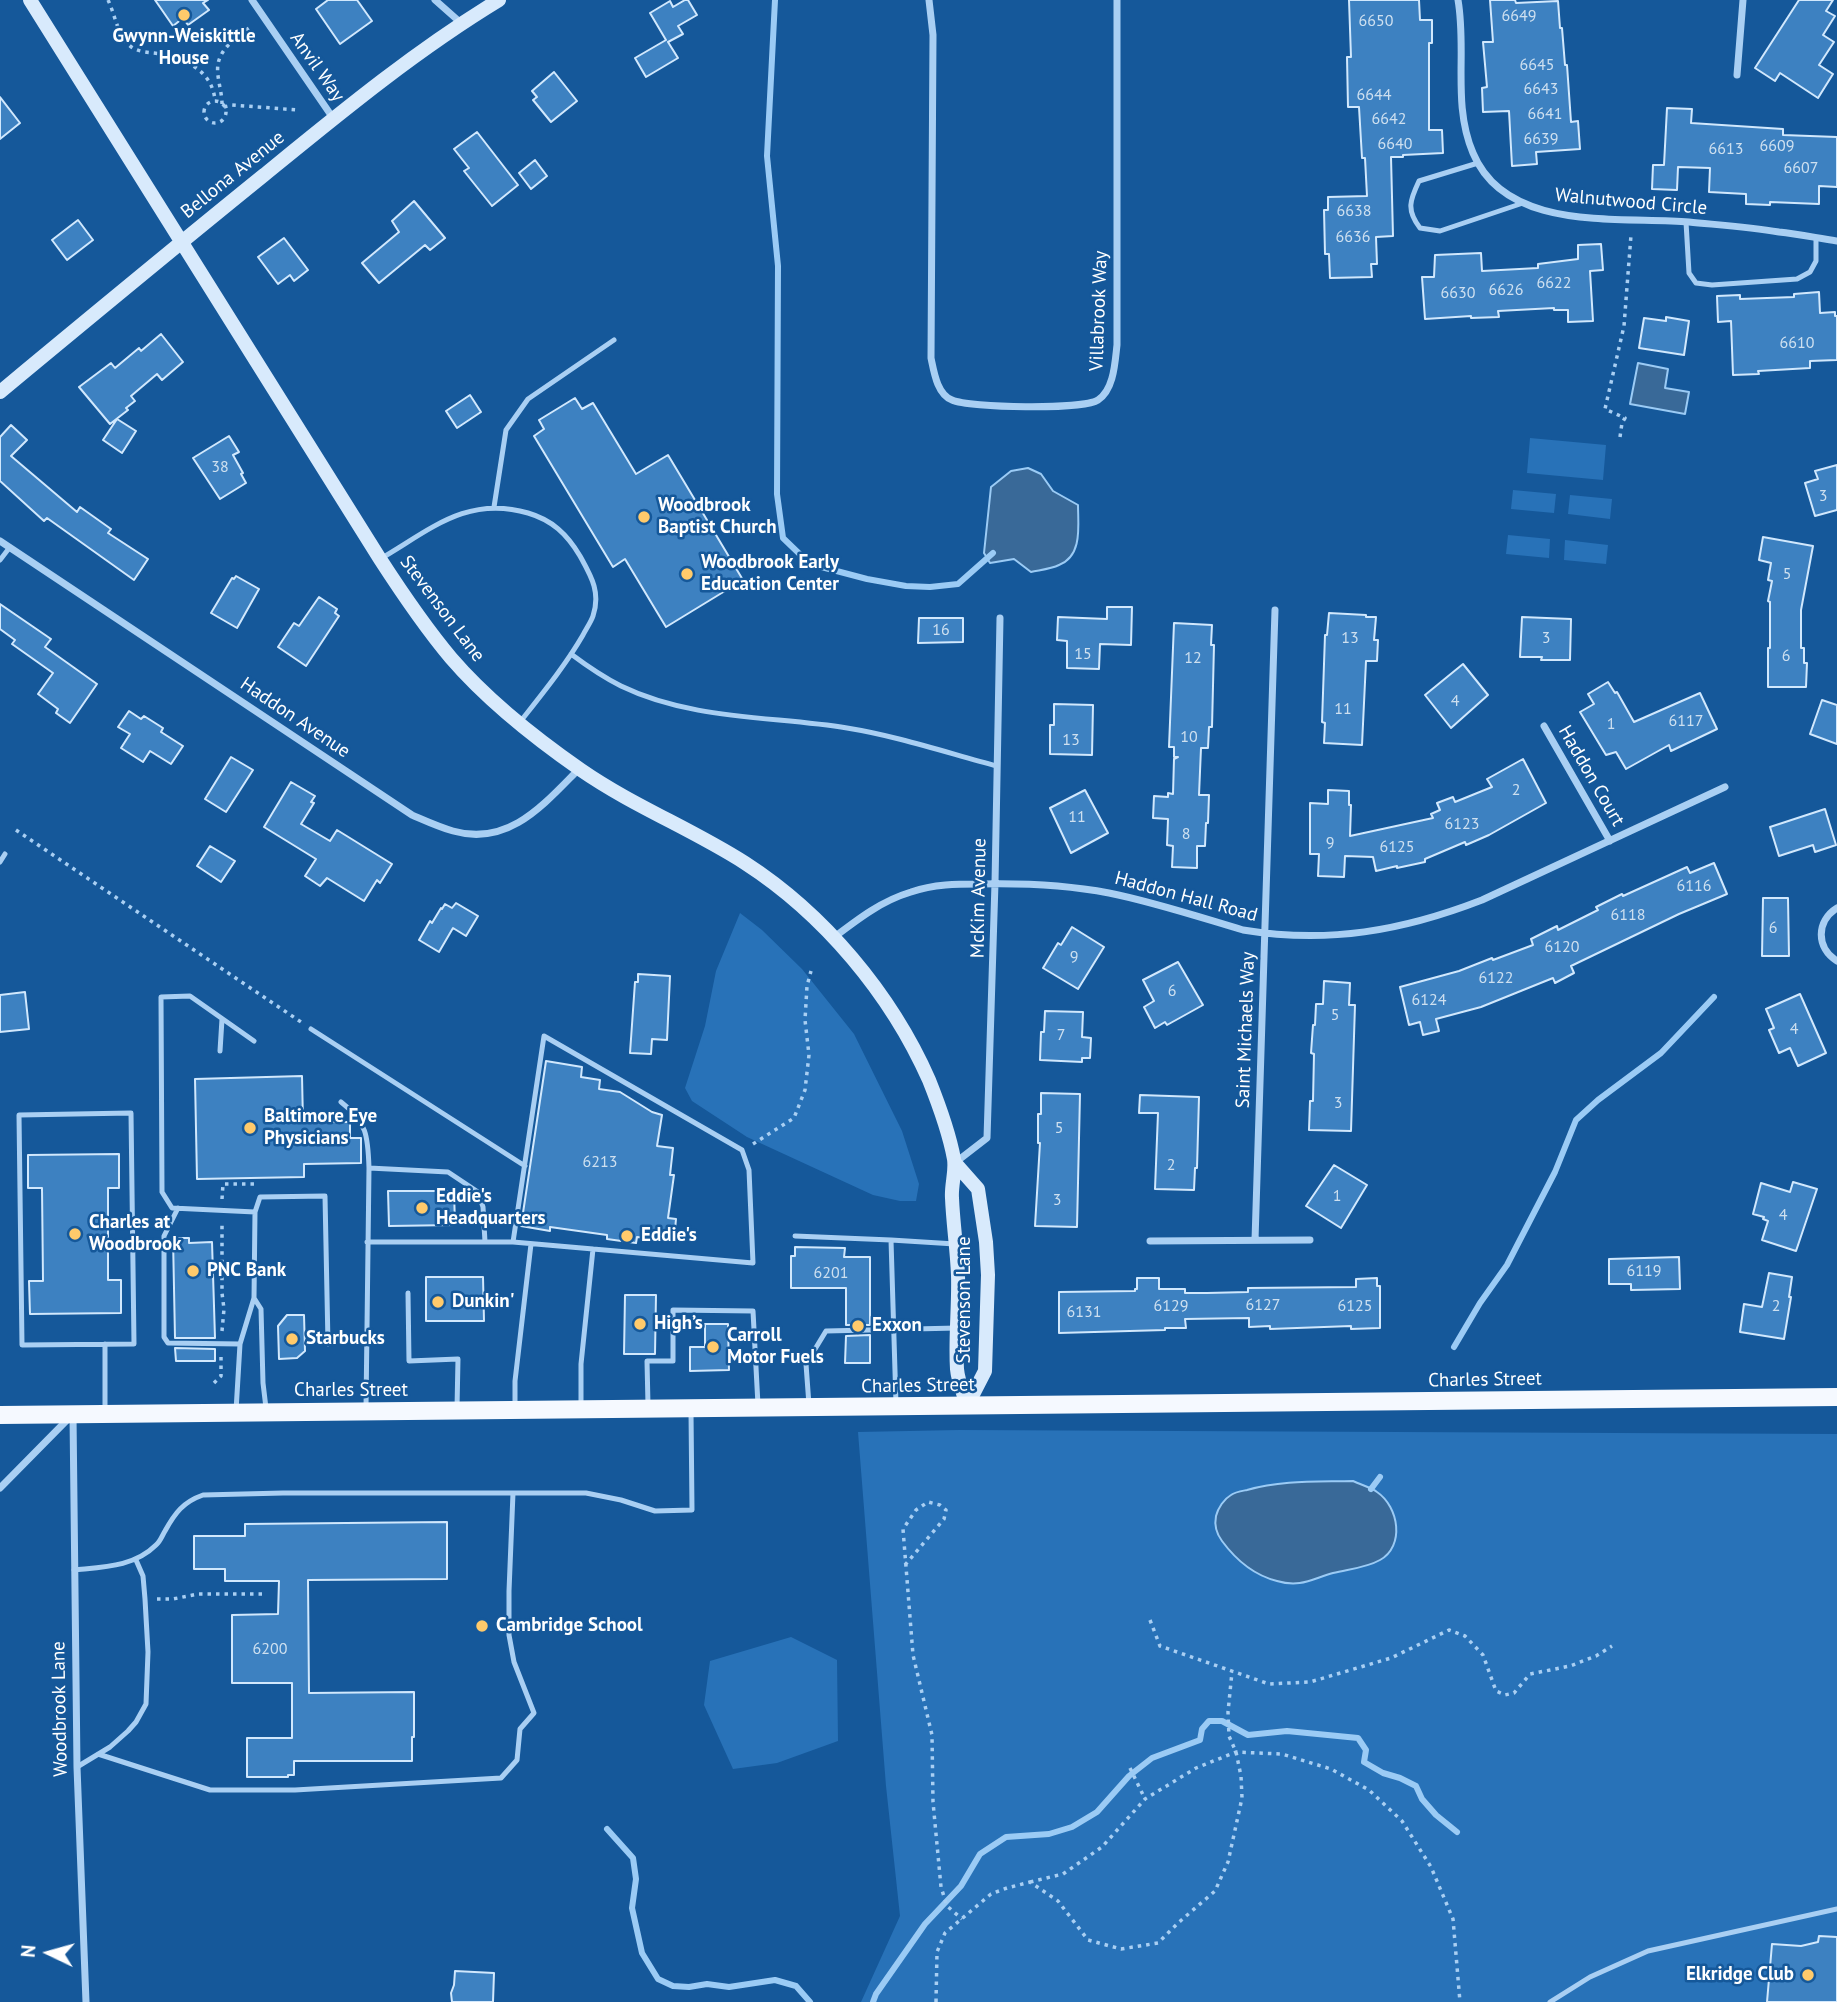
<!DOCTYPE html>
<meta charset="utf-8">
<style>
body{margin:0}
#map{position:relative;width:1837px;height:2002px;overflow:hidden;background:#15589a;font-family:"PT Sans",sans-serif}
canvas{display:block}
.north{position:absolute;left:14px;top:1918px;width:70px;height:70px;-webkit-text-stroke:5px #15589a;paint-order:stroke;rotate:275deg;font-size:19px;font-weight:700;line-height:28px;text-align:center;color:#fff}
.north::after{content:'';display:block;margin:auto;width:24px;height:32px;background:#fff;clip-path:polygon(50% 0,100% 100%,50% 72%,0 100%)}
</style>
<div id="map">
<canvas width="1837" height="2002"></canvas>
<div class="north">N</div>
</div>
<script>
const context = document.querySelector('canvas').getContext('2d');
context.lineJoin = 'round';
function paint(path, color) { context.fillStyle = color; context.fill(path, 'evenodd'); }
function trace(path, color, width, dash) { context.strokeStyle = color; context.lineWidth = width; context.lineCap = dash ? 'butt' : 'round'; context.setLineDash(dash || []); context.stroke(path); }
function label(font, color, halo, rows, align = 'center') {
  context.font = font + ' "PT Sans",sans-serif'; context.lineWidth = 5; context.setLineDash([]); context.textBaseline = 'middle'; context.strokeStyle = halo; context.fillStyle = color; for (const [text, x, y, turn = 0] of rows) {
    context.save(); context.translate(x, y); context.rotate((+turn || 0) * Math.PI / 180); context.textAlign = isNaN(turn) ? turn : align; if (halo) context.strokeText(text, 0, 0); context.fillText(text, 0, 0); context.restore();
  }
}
paint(new Path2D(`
 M1530,438L1606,445L1603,480L1527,473Z
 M1513,490L1556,494L1554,513L1511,509Z
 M1570,495L1612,499L1610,519L1568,514Z
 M1508,535L1550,539L1549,558L1506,554Z
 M1565,540L1608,545L1606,564L1564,560Z
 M740,913L762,930L802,969L854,1034L902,1131L919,1184L916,1201H900L873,1195L747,1137L692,1101L685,1088L705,1026L716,971Z
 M959,1430L1837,1434V2002H861L900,1916L886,1786L858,1432Z
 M791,1637L837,1660L838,1741L777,1763L733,1769L704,1705L710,1661Z`), '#2872b8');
const water = new Path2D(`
 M1638,363L1668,369L1665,388L1689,392L1685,414L1630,404Z
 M1028,468L1041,474L1053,491L1078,505C1078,525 1083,556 1059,565C1051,569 1040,570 1031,572L1014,559L990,563L984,553L991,487L1011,471Z
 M1353,1481C1361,1485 1371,1487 1377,1492C1399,1507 1405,1546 1380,1560C1366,1568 1349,1569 1333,1573C1312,1579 1300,1588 1277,1581C1253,1575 1236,1560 1222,1541C1216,1533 1214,1526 1216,1516C1218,1508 1224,1499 1231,1495C1235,1492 1242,1491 1247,1490C1282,1480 1317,1482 1353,1481Z`);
paint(water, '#396998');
trace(water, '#9bcbf5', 2);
trace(new Path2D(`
 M775,0L767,156L778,266L777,494L783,538L810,564L867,579L906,586L930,587L958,584L993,553
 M1454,1347L1480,1303L1507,1265L1555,1172L1576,1120L1598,1100L1661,1053L1714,997
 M1371,1489L1380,1477
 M607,1829L633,1858L636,1879L632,1908L642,1953L658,1979L673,1986L689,1987L707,1984L729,1987L775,1980L796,1986L810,2002
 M873,2002L876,1994L925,1924L961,1886L980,1854L1006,1837L1049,1834L1072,1827L1097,1812L1129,1776L1152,1758L1200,1740L1202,1729L1209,1721H1222L1248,1735L1287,1731L1358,1738L1366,1750L1364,1762L1383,1773L1400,1778L1416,1786L1422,1799L1436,1815L1457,1832`), '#9bcbf5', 6);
const building = new Path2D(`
 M155,0H208L203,3L209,10L188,25L183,18L173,26Z
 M328,0H357L372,21L340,44L316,9Z
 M685,0H688L697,15L678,26L683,34L668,42L678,58L646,77L635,58L666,40L650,13L670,1L673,7Z
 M1349,0H1419L1420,20H1432V43H1429V130H1442L1443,153L1403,155V157H1391L1393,236L1376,237L1377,264H1371L1372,277L1330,278L1329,254H1325L1324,210H1328V197L1367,196L1365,158H1362L1359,107H1348L1347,57H1351Z
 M1490,0H1515L1516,3L1558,1L1560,28H1562L1565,65H1567L1571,122L1578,121L1580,149L1536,152L1537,164L1512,166L1509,111L1483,112L1482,88L1487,87L1483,42H1493Z
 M1799,0H1833L1826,11L1835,16L1823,35L1834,42L1819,65L1833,74L1818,98L1780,73L1775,81L1755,68Z
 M554,72L577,101L551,122L533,100L537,97L532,91Z
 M0,97L20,123L0,139Z
 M1667,108L1692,109L1691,123L1783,129V135L1837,137V187L1819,186V204L1770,202V205L1746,204V194L1709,192L1710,168L1678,167L1677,190L1652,189L1653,165H1664Z
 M477,132L518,185L492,206L464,171L469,168L454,149Z
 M535,160L547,176L531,189L519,173Z
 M414,201L445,238L430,250L425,245L379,283L362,263L399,232L392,221Z
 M78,220L93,240L67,260L52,240Z
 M284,238L308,270L294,281L290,275L278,284L258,257Z
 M1601,244L1603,270L1590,271L1593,321L1568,322V310H1554V308L1498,311L1499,317L1471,318V316L1425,319L1422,277H1434L1435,255L1481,253L1482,271L1538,268V264L1578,259V245Z
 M1819,292L1820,313L1835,312V316H1837V360L1810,361V368L1758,371L1759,374L1733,375L1731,321L1718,322L1717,296L1740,295V299L1794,297V294Z
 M1666,317L1689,321L1684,355L1639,348L1644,318L1666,321Z
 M161,334L183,362L162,380L157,374L131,396L135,401L126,408L128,410L110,424L79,387L111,363L115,368L139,348L141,351Z
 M470,395L481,412L457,428L446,411Z
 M575,398L582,409L593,403L636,474L668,455L743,580L666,627L625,559L613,567L534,436L544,429L539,420Z
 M117,419L136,431L122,453L103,440Z
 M11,425L27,440L11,456L77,512L80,507L111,529L108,533L148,559L134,580L47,518L44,521L0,481V437Z
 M229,436L239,452L233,455L243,473L241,474L246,483L220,499L193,458Z
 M1837,465V510L1815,516L1805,483L1818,479L1815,471Z
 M1763,537L1813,546L1801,610V648H1804V663H1807L1806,687H1768V648H1770V602L1768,601L1772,581L1768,580L1771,563L1759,560Z
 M236,576L259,589L237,628L211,613L232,578L234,579Z
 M319,597L337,609L335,613L339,616L306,666L278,647L294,623L299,626Z
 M0,604L51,639L45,647L97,684L70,723L56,713L58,709L38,694L53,673L12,644L15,640L0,629Z
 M1107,607H1132L1131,645L1100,644L1099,669L1067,668V641L1057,640L1058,617L1107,619Z
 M1329,613L1366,615V617H1376L1374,640H1378L1377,661H1366L1362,745L1324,743L1325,723L1322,722L1325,635H1327Z
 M1522,617L1571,619L1570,660H1541L1542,657H1520Z
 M919,618H963V642L918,643Z
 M1174,623L1212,625L1211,645H1214L1212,727H1209L1208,748H1201L1199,795H1209L1208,823H1206L1205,846H1197V868L1172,867L1173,846L1167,845L1168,819L1153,818L1154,796L1168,797V793L1173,794L1174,759L1178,757H1174V747H1169Z
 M1463,664L1488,695L1451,728L1425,695Z
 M1608,682L1615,693L1617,692L1634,722L1700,693L1717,729L1671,751L1669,745L1626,769L1616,752L1606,755L1580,712L1594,704L1588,694Z
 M1822,700L1837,705V744L1810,734Z
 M1054,704L1093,705L1092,755L1050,754V725H1054Z
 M129,711L141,719L144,716L163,728L161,732L183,746L171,764L150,751L143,762L121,748L130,734L118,727Z
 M231,757L253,770L226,812L205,799Z
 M1523,759L1546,803L1489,835L1466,845L1465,842L1425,859V862L1397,868V866L1376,871L1373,857L1345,856L1344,877L1318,876L1319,854H1310V803L1328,804V790L1349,791V805H1351L1350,836L1433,818L1431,814L1440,810L1437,803L1453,797L1455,802L1492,787L1487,779Z
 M291,782L315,796L311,802L314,803L301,824L330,841L337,830L392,864L380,883L377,880L364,901L327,878L320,886L305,876L316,859L264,827Z
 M1085,790L1108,833L1071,853L1050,808Z
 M1825,809L1836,845L1815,852L1813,845L1779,856L1770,827Z
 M210,846L235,861L221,882L197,866Z
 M1714,863L1727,894L1679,914L1571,966L1574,973L1555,983L1553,978L1481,1007L1436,1019L1439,1031L1423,1035L1420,1022L1409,1025L1400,987L1459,971L1492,958L1493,960L1533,945L1531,939L1557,926L1558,930L1598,910L1596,907L1622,894L1623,896L1687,867L1690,873Z
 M1763,898H1788L1789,956H1762Z
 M456,903L478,916L466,936L453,928L439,952L419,940L430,921L432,923L441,908L442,909L445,904L452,908Z
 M1072,927L1104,947L1078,989L1043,968L1058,943L1061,945Z
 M1178,962L1203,1005L1167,1025L1165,1022L1155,1028L1144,1007L1154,1001L1143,980Z
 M638,974L670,976L667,1040L652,1039L651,1054L630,1053L635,982H638Z
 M1324,981L1350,983L1349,1005H1355L1351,1131L1309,1130L1310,1101H1313L1314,1054L1311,1053L1313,1025H1315L1316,1004H1323Z
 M25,992L29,1029L0,1032V995Z
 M1800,994L1826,1053L1798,1066L1790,1048L1779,1053L1769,1030L1774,1028L1766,1009Z
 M1045,1011L1083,1012L1082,1037L1091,1038L1090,1058H1082V1062L1040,1060L1041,1032H1044Z
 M546,1061L582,1067L581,1077L600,1080L599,1089L620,1092L652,1112L662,1115L657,1146L673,1148L670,1175H674L668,1218L676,1219L674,1241L637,1237L636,1243L607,1239V1235L550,1227V1231L521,1226Z
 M302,1076L303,1122H350V1138H361V1163L304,1164V1177L197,1179L195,1079Z
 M1041,1093L1080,1094L1077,1227L1035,1226L1040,1143H1038V1114H1041Z
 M1140,1095L1199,1097L1197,1168H1195L1194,1190L1155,1189L1158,1113H1139Z
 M119,1154V1188H108V1280H121V1313L30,1314L29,1281H43L42,1188H28V1155Z
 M1334,1165L1367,1185L1341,1228L1306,1206Z
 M1793,1182L1817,1189L1796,1251L1762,1240L1768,1221L1763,1219L1764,1217L1753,1214L1761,1183L1790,1192Z
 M388,1191H454L455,1225L389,1226Z
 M173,1238H189V1243L212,1242L215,1338H175Z
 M795,1247L845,1248L844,1257H870V1325H846V1288H791V1256H795Z
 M1679,1257L1680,1289L1631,1290V1284H1609V1259Z
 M1769,1273L1792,1277L1789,1297H1791L1784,1339L1740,1332L1744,1304L1762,1307Z
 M426,1277H483L484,1321H426Z
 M1137,1278H1159V1289H1185V1293H1207L1248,1292V1288L1356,1287V1279L1377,1278V1286H1380V1328L1351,1329V1326L1270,1329V1326L1249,1327V1318L1185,1319L1186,1328H1165V1330L1059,1333V1292L1135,1291V1289H1137Z
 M625,1295H656L655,1354H624Z
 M287,1315H304L305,1351L297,1358L279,1359L278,1326Z
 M705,1324H728L729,1370L690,1371V1347H705Z
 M870,1335V1363H845L846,1336Z
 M175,1348L215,1349V1361H176Z
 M447,1522V1579L308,1580L309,1693L414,1692V1737H412V1761H294V1775H288V1777H247V1738H292V1683H232V1615L278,1614L279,1581H225V1569H194V1536H245V1524Z
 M1819,1936L1837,1937V2002H1767L1772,1944L1801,1946L1818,1942Z
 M455,1971L494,1973L493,2002H452L451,1993L454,1985Z`);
paint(building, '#3d81c1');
trace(building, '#d1e8fd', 2);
trace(new Path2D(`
 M108,0C115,14 117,34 129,45C137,53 151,52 161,54C187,59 213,72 215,101
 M204 112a11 11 0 1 1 22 0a11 11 0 1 1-22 0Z
 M222,104C222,91 216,76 218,64C221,47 239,35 252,26
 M224,107L232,105L298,110
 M1620,437L1622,423L1625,418L1605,409L1624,326L1631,235
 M16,830L301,1022
 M753,1144L794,1118L805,1090L809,1055L805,1020L807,986L811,971
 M222,1199L223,1184H256
 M222,1331L224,1309L222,1293V1224
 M214,1383L221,1376V1357
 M905,1565L944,1519L946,1510L940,1505L928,1502L916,1510L903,1529L913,1655L932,1735L933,1802L941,1887L947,1906L962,1919
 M157,1599H173L198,1594H267
 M1150,1620L1160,1646L1269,1684L1310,1682L1391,1658L1449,1630L1465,1636L1483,1655L1496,1691L1505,1695L1514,1693L1530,1674L1570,1666L1596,1656L1612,1646
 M1130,1768L1145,1799
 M1030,1882L1063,1874L1102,1847L1145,1799L1196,1768L1236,1752L1282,1754L1331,1769L1369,1790L1402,1821L1431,1867L1453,1919L1460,2002
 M936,2002L937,1952L945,1933L991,1894L1007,1888L1030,1882L1058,1901L1088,1940L1121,1949L1158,1943L1178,1923L1215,1891L1228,1862L1242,1798L1241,1776L1236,1752L1229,1736L1228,1712L1232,1672`), '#a9cff3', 3.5, [3.5, 5]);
trace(new Path2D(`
 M1478,163L1419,181C1410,200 1406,210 1420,228L1440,231L1523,203
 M1686,222L1689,273L1696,283L1712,285L1797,279L1810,272L1816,261V238
 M494,507L506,430L528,399L614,340
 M380,559C430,530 467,495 528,513C552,520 567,534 580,556C591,576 601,592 593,616C591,622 586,629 583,635C565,666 542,694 520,722
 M0,560L10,547
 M571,654C587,666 603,677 621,686C691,720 772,716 847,728C897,736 948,753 997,766
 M0,862L5,854
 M311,1029L525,1166
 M544,1036L742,1150L749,1170L753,1263L513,1242Z
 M254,1041L190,996L161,997L162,1192L172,1208L255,1212
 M220,1051L222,1019
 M341,1102C367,1122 368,1136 369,1168
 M131,1113L134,1344L22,1345L19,1115Z
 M178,1208L164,1236V1337L168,1343L240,1344
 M795,1236L891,1240L896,1404
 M891,1240L955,1244
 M367,1242H513
 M408,1293L409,1361L458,1359L457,1408
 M254,1298L261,1309L263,1383L266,1408
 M648,1405L647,1361H673V1310L753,1311L758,1405
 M809,1405L806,1364L826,1331L957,1328
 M366,1407L369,1168L448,1172L478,1192L483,1207L485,1242
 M581,1407V1364L593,1249
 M515,1408V1381L531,1244
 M105,1411V1344
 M236,1411L240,1344L254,1298L255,1212L260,1197L325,1196L328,1344
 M74,1570C103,1567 134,1567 156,1545C160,1542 162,1536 165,1531C175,1513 183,1502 203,1495L283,1493H586L621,1500L655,1511L692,1510L691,1412
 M98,1754L210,1790H295L501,1778L517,1760L520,1729L534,1713L514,1662L509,1635V1591L513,1493
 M77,1767L110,1747L128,1731L136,1722L146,1704L148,1652L145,1599L143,1576L136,1560
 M1550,2002L1590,1977L1648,1951L1837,1909`), '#a9cff3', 5);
trace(new Path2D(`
 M252,0L333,118
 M435,0L461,23
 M929,0L933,35L931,358C934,372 937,394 952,400C969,408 1083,410 1098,400C1114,390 1115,362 1117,345V0
 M1458,0C1467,51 1452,104 1473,153C1506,233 1620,216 1689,222C1719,225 1749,227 1779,232C1798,234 1817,238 1837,241
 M1737,75L1743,0
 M0,541L412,815C426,821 439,827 453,831C509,847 544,804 579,769
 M1544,726L1610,841
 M1837,908C1816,921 1816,948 1837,961
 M833,938C858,919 881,901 911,892C934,884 957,884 980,884C1023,883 1067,885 1109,893C1154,902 1199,917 1243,930C1328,944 1402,931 1482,900L1725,787
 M956,1162L987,1138L995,883L1000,618
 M1255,1240L1275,610
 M1150,1241L1310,1240
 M73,1415L77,1767L86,2002
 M0,1488L70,1417`), '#a9cff3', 7);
trace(new Path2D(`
 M30,0L380,559C402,593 425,627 451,658C488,701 535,738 581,770C633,806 692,829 745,863C824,914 891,994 929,1080C939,1105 949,1132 954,1159C956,1172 951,1185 952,1198C953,1223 957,1249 958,1275C959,1306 955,1338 957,1369C958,1381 964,1395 967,1406
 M0,392C88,319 175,247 264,175C340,113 415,51 499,0
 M955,1163L978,1189L986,1242L988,1275L985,1371L967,1406`), '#d8eafc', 14);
trace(new Path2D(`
 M0,1415L1837,1397`), '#f5f9ff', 18);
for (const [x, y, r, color] of [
 [184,15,7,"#ffca6b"],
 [644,517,7,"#ffca6b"],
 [687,574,7,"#ffca6b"],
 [250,1128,7,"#ffca6b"],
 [422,1208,7,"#ffca6b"],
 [75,1234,7,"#ffca6b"],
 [627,1236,7,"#ffca6b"],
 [193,1271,7,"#ffca6b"],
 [438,1302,7,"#ffca6b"],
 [640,1324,7,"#ffca6b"],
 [858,1326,7,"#ffca6b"],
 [292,1339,7,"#ffca6b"],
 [713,1347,7,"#ffca6b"],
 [482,1626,7,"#ffca6b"],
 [1808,1975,7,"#ffca6b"]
]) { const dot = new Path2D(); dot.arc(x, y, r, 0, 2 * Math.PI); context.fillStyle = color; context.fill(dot); trace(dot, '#15589a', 2.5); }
label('16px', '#cee0f0', null, [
 ["6649",1519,16],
 ["6650",1376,21],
 ["6645",1537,65],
 ["6643",1541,89],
 ["6644",1374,95],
 ["6641",1545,114],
 ["6642",1389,119],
 ["6639",1541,139],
 ["6640",1395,144],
 ["6609",1777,146],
 ["6613",1726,149],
 ["6607",1801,168],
 ["6638",1354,211],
 ["6636",1353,237],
 ["6622",1554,283],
 ["6626",1506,290],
 ["6630",1458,293],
 ["6610",1797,343],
 ["38",220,467],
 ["3",1823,496],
 ["5",1787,574],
 ["16",941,630],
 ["13",1350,638],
 ["3",1546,638],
 ["15",1083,654],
 ["6",1786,656],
 ["12",1193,658],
 ["4",1455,701],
 ["11",1343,709],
 ["6117",1686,721],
 ["1",1611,724],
 ["10",1189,737],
 ["13",1071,740],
 ["2",1516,790],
 ["11",1077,817],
 ["6123",1462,824],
 ["8",1186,834],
 ["9",1330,843],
 ["6125",1397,847],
 ["6116",1694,886],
 ["6118",1628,915],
 ["6",1773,928],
 ["6120",1562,947],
 ["9",1074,957],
 ["6122",1496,978],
 ["6",1172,991],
 ["6124",1429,1000],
 ["5",1335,1015],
 ["4",1794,1029],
 ["7",1061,1035],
 ["3",1338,1103],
 ["5",1059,1128],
 ["6213",600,1162],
 ["2",1171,1165],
 ["1",1337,1196],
 ["3",1057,1200],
 ["4",1783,1215],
 ["6119",1644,1271],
 ["6201",831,1273],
 ["6127",1263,1305],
 ["6129",1171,1306],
 ["6125",1355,1306],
 ["2",1776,1306],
 ["6131",1084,1312],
 ["6200",270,1649]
]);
label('bold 19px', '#fff', '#15589a', [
 ["Gwynn-Weiskittle",184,37,"center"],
 ["House",184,59,"center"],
 ["Woodbrook",658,506],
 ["Baptist Church",658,528],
 ["Woodbrook Early",701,563],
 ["Education Center",701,585],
 ["Baltimore Eye",264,1117],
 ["Physicians",264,1139],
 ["Eddie's",436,1197],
 ["Headquarters",436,1219],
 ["Charles at",89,1223],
 ["Woodbrook",89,1245],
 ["Eddie's",641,1236],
 ["PNC Bank",207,1271],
 ["Dunkin'",452,1302],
 ["High’s",654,1324],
 ["Exxon",872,1326],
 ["Carroll",727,1336],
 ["Motor Fuels",727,1358],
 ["Starbucks",306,1339],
 ["Cambridge School",496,1626],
 ["Elkridge Club",1794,1975,"right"]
], 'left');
label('19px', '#fff', '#15589a', [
 ["Anvil Way",317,67,55],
 ["Bellona Avenue",233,175,-39],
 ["Walnutwood Circle",1631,202,5],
 ["Villabrook Way",1099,311,-88],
 ["Stevenson Lane",442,609,53],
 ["Haddon Avenue",295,718,34],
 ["Haddon Court",1591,776,60],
 ["Haddon Hall Road",1186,897,15],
 ["McKim Avenue",979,898,-89],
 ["Saint Michaels Way",1246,1030,-88],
 ["Stevenson Lane",965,1300,-90],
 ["Charles Street",1485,1380,-1],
 ["Charles Street",918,1386,-1],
 ["Charles Street",351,1391],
 ["Woodbrook Lane",60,1709,-91]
]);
</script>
